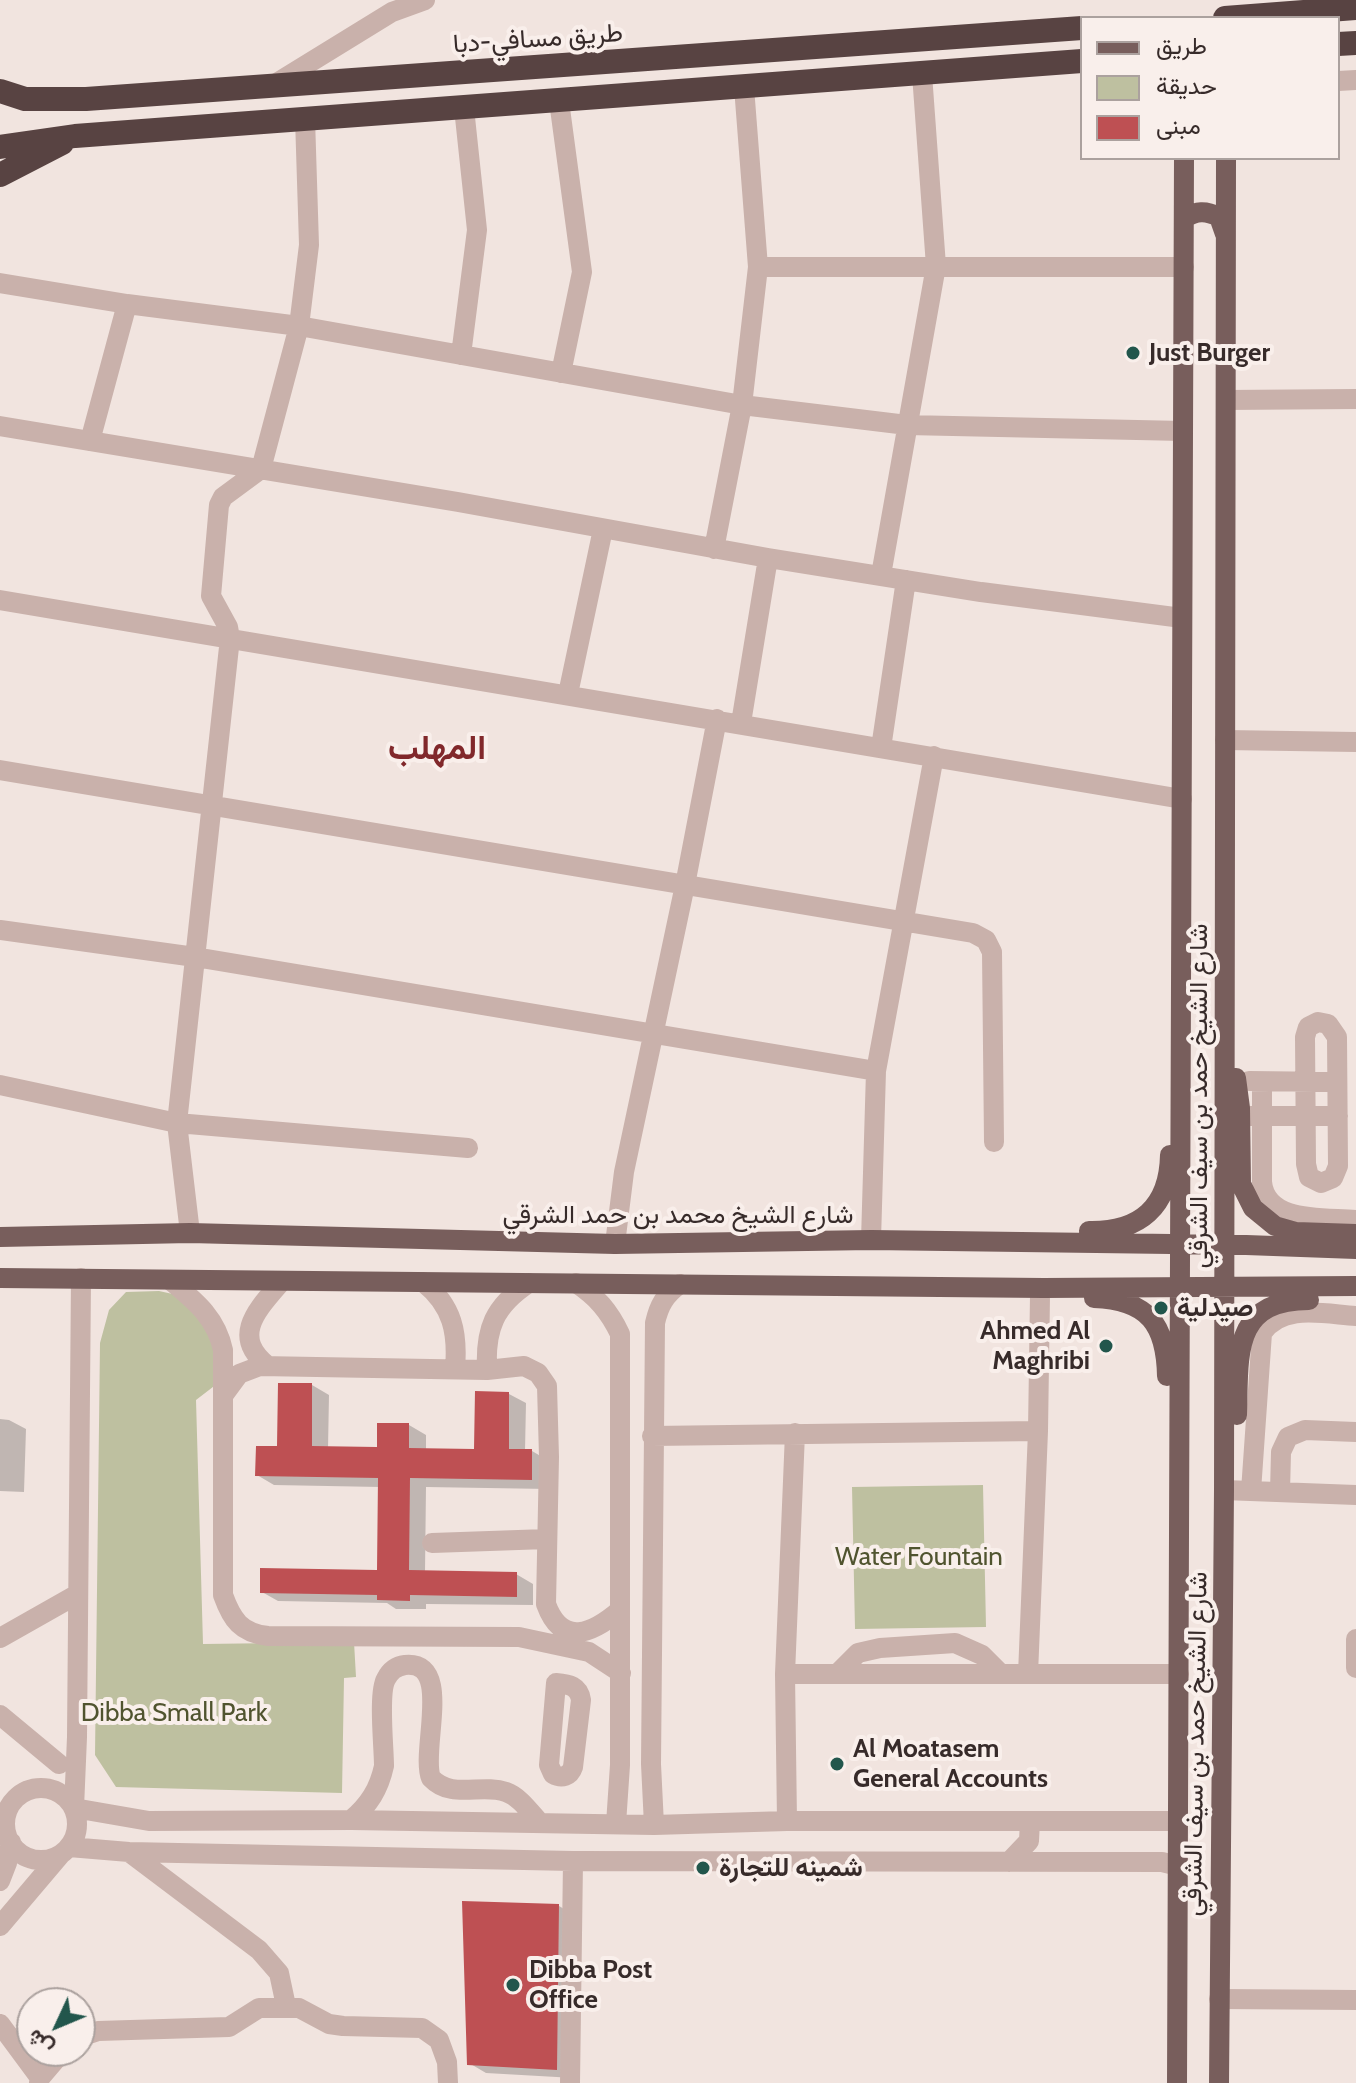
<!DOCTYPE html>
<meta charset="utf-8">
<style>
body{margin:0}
#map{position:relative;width:1356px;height:2083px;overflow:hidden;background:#f1e4df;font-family:Cabin,Vazirmatn,sans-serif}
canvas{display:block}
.legend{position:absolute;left:1080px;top:16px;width:260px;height:144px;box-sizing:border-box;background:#f9efeb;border:2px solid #aba19e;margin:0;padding:10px 14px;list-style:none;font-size:24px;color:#372b2a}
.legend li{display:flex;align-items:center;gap:16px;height:40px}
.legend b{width:40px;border:2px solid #aba19e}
.north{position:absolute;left:16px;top:1987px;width:80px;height:80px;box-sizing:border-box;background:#f9efeb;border:2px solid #aba19e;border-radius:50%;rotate:226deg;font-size:22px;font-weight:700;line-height:32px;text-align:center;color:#372b2a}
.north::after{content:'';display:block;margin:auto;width:28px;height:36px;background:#22564c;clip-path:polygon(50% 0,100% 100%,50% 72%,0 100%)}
</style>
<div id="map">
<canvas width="1356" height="2083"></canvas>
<ul class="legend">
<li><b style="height:10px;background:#785e5c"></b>طريق</li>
<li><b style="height:22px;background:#bec0a0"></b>حديقة</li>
<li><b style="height:22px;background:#be5053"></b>مبنى</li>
</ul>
<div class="north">ش</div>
</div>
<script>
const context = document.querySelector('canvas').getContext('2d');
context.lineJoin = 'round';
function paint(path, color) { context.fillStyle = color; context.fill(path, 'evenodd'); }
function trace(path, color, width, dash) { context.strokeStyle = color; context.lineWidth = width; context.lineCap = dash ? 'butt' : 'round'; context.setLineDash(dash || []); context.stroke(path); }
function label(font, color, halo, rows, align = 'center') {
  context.font = font + ' Cabin,Vazirmatn,sans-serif'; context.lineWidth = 8; context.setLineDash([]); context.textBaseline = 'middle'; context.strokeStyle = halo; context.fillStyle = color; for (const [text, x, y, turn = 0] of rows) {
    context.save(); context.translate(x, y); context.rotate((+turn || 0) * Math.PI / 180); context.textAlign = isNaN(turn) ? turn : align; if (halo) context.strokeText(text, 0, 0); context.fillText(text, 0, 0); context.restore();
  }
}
paint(new Path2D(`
 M159,1291L191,1298L218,1333L222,1380L196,1400L203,1644L354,1642L356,1677L344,1678L342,1793L116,1787L95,1755L100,1343L109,1310L126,1292Z
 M983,1485L986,1627L855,1629L852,1487Z`), '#bec0a0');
paint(new Path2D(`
 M312,1385L329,1395L328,1449H379L409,1425L426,1435V1450L476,1451L509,1394L526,1403L525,1451H532L549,1461L548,1489L426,1487L425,1572L516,1574L533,1584V1605L426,1604V1609H396L387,1603L278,1601L262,1592L379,1572L380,1487L274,1485L257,1475L279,1448Z
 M0,1419L9,1420L26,1429L24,1492L0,1491Z
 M559,1906L576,1916L574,2078L486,2073L469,2063Z`), '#0003');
paint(new Path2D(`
 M278,1383H312V1446L377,1447V1423H409V1448L474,1449L475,1391L509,1392V1449H532V1480L410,1478L409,1570L517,1572V1597L410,1595V1601L377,1600V1595L260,1593V1568L377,1570L378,1478L255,1476L256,1446H277Z
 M462,1901L559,1904L557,2070L467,2065Z`), '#be5053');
trace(new Path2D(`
 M1338,81L1356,80
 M275,84L392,12L425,0
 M559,101L582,272L561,373
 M758,267H1184
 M0,283L127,304L299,326L742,405L907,425L1183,431
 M461,355L477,230L464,108
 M1226,400L1356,399
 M0,426L458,502L768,558L981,592L1182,618
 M90,441L127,304
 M714,549L742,405L758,267L744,87
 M881,575L936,266L922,74
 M0,600L1182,799
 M568,694L603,529
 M741,723L768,558
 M1225,740L1356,742
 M881,748L906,580
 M0,770L973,933L986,940L992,952L994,1142
 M0,930L195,957L876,1071
 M1318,1022L1328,1024L1337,1037L1338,1166L1333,1178L1321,1183L1309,1177L1306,1164L1305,1037L1308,1027Z
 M1249,1081L1337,1082
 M1262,1082V1182C1266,1224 1325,1217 1356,1220
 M0,1085L177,1123L468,1148
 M1250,1116H1338
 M190,1233L177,1123L230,638L228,627L211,596L219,505L223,497L261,469L299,326L309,245L305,118
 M871,1240L876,1071L934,756
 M615,1244L624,1172L685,885L717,719
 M81,1278L77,1737L74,1808L149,1821L351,1820L654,1825L787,1821H1179
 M170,1280C195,1301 216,1317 223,1350V1595C232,1620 241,1633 268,1636L519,1637L589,1652L621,1673
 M423,1282C453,1306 458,1333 455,1369
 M576,1283C597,1297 609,1311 620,1334V1765L616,1824
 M268,1366C230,1336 258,1309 281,1282
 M487,1370C485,1329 494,1306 529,1283
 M225,1393L239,1374L260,1366L487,1370L524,1366L538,1373L547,1386L549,1457L546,1604C562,1648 593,1633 620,1610
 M652,1436L1038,1431
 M1224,1490L1356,1495
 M1251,1491L1262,1333C1282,1303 1324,1314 1356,1316
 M1280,1492L1281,1452L1288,1437L1305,1430L1356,1432
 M432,1543L547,1539
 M0,1638L76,1595
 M1356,1639V1668
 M785,1674H1179
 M837,1674L858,1653L880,1648L955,1643L982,1655L1001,1674
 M1028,1674L1038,1431L1040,1296
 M556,1683C569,1684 579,1686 581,1700L573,1767C570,1776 562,1779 553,1774L549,1765Z
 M0,1715L59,1764
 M5 1824a36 36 0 1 1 72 0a36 36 0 1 1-72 0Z
 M351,1820C369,1805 379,1789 384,1766C384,1747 378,1693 386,1679C390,1671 397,1666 405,1665C454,1660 420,1751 431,1778C452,1800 481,1783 506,1792C520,1797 530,1812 540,1823
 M787,1821L785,1674L795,1433
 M654,1825L651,1764L655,1323C659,1305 665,1295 680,1284
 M69,1847L129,1852L573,1861L1162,1862L1178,1866
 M129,1852L259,1950L279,1973L286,2006
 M1009,1862L1029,1841L1030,1821
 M0,1881L7,1863L11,1842
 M0,1926L61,1854
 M1219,1999L1356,2000
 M0,2024L40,2078L39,2083
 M80,2037L98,2031L229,2027L259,2008H299L329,2024L343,2026L422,2028L439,2040L447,2062L448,2083
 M40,2078L63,2051
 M570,2083L573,1861`), '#c9b1ab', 20);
trace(new Path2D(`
 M1184,218C1197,211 1205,210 1219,217L1225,234
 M1236,1078L1240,1108L1241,1184L1253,1208L1275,1226L1296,1232L1356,1234
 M1089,1231C1140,1232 1169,1207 1170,1155
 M0,1237L190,1233L615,1244L871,1240L1246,1245L1356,1249
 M0,1278L1044,1288L1356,1286
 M1094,1298C1149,1300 1166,1325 1167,1376
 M1237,1415C1239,1357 1231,1300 1309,1300
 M1177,2083L1184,158
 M1219,2083L1224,1490L1226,158`), '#785e5c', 20);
trace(new Path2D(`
 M1225,18L1356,8
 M1338,44L1356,43
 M0,91L25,99H86L1082,28
 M0,147L75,136L1082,61
 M0,175L62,143`), '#584342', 24);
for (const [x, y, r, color] of [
 [1133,353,8,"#22564c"],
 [1161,1308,8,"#22564c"],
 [1106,1346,8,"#22564c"],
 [837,1764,8,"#22564c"],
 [703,1868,8,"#22564c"],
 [513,1985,8,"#22564c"]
]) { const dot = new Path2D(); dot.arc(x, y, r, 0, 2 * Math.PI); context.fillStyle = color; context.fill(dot); trace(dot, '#f9efeb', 3); }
label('26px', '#372b2a', '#f9efeb', [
 ["طريق مسافي-دبا",538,39,-4],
 ["شارع الشيخ حمد بن سيف الشرقي",1199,1096,-90],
 ["شارع الشيخ محمد بن حمد الشرقي",678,1215],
 ["شارع الشيخ حمد بن سيف الشرقي",1196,1744,-89]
]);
label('bold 26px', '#372b2a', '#f9efeb', [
 ["Just Burger",1149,353],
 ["صيدلية",1177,1308],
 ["Ahmed Al",1090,1331,"right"],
 ["Maghribi",1090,1361,"right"],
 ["Al Moatasem",853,1749],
 ["General Accounts",853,1779],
 ["شمينه للتجارة",719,1868],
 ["Dibba Post",529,1970],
 ["Office",529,2000]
], 'left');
label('26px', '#50542f', '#f9efeb', [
 ["Water Fountain",919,1557],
 ["Dibba Small Park",174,1713]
]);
label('bold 34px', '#81282b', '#f9efeb', [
 ["المهلب",437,749]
]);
</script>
